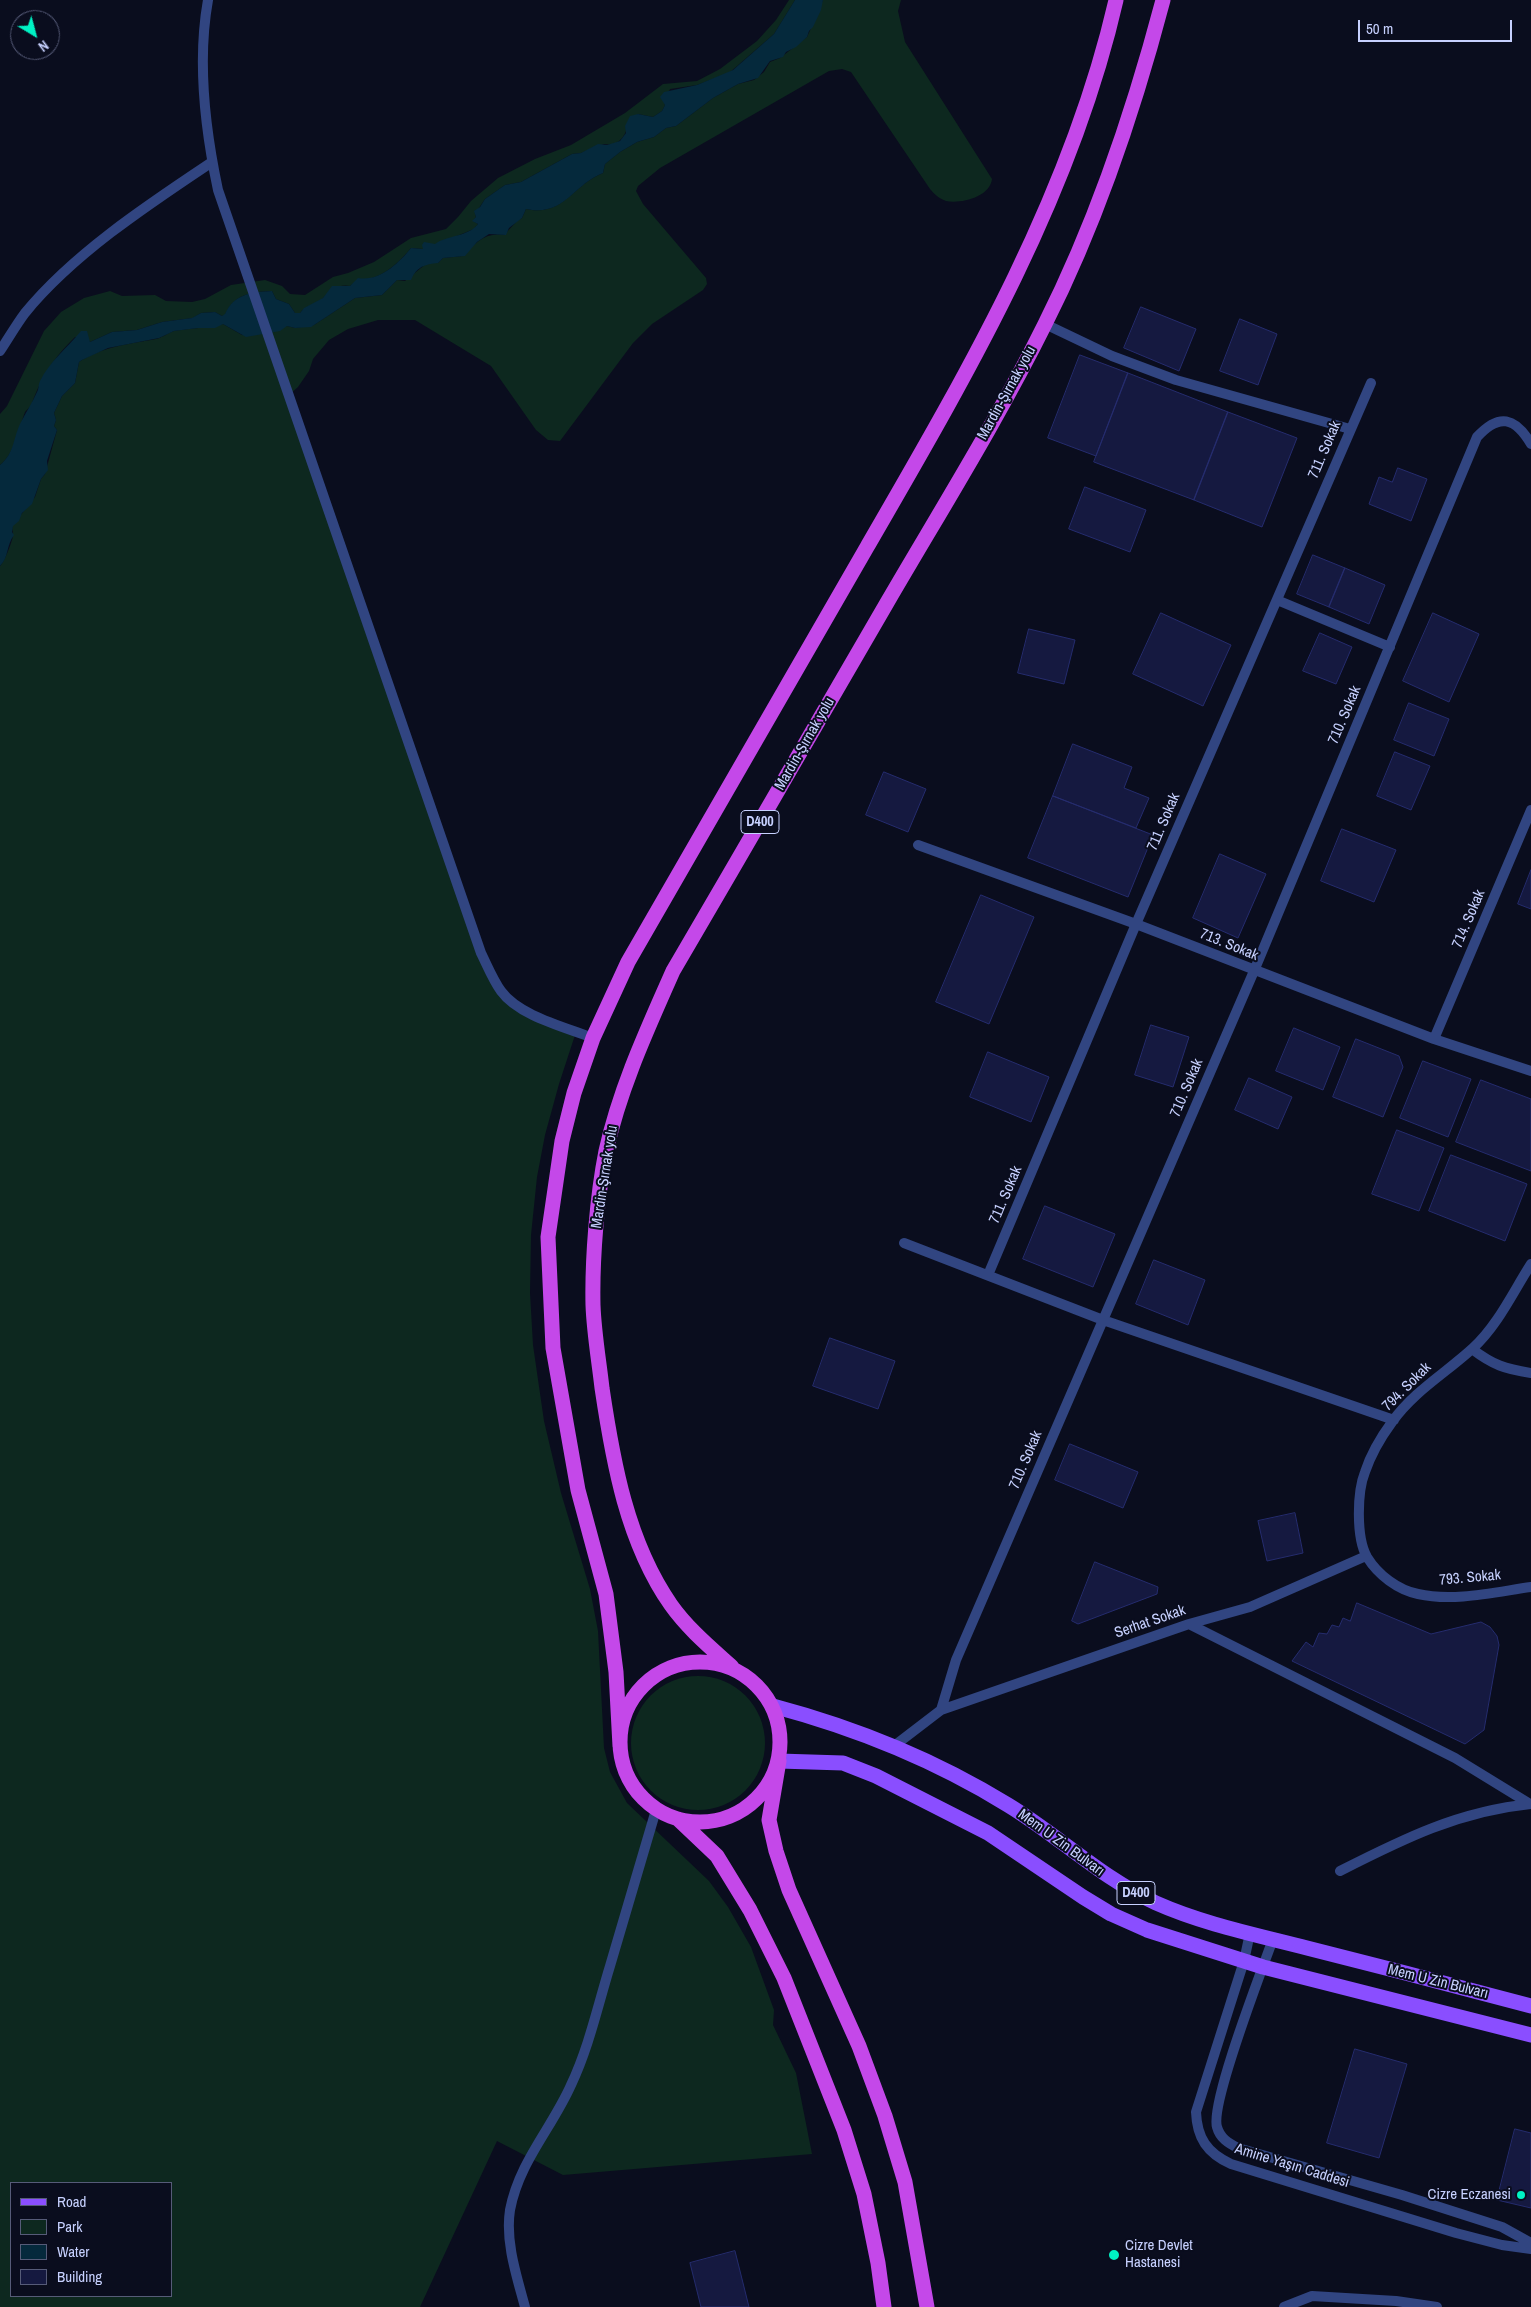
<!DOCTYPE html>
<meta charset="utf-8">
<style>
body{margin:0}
#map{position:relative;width:1531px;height:2307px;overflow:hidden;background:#0a0d1e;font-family:"Archivo Narrow",sans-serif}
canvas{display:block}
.legend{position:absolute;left:10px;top:2182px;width:162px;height:115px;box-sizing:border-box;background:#0a0d1e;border:1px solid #565b78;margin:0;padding:6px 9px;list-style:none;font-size:15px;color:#c7d1ff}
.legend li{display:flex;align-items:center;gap:10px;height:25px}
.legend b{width:25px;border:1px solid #565b78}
.north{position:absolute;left:10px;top:10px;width:50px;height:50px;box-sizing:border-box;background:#0a0d1e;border:1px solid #565b78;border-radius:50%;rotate:143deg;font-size:14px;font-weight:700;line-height:20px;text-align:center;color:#c7d1ff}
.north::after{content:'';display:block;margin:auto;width:18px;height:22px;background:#00f2c4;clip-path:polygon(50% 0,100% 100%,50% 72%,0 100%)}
.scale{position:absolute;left:1358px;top:20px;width:154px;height:22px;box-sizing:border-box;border:2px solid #c7d1ff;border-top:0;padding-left:6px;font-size:15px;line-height:18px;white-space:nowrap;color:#c7d1ff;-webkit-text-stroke:4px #0a0d1e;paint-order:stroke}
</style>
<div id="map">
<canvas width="1531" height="2307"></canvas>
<ul class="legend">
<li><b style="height:6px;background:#8a4eff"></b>Road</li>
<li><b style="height:14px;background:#0d281f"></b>Park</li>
<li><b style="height:14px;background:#05293c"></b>Water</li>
<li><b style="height:14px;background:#151940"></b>Building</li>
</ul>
<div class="north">N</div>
<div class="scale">50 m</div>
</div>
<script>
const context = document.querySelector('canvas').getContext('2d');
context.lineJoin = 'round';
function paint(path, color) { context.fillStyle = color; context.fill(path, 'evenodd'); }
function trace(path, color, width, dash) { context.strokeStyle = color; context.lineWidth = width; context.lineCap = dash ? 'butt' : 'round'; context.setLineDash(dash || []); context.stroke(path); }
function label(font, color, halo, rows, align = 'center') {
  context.font = font + ' "Archivo Narrow",sans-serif'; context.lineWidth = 4; context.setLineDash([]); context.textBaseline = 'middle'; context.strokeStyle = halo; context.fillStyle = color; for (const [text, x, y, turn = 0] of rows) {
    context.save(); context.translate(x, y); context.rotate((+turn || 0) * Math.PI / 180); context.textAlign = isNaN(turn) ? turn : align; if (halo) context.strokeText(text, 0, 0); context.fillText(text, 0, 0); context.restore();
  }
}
paint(new Path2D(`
 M789,0H795L774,34L729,73L697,85L670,89L664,102L665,105L662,111L653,117L638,114L628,122C627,136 618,147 604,144L581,153L572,154L521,182L505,185L485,199L475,214L476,217L473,221L478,224L474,229L435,245L424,246L423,249L411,248C402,259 389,272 375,277C365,281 358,279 350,286C338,283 329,293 321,300C315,305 306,305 300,313H295L289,304L276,299L272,291C251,292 234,294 225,315L222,316L215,312L201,313L193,318L162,322L137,330L112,332L90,342L88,339L75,337C53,359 43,374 32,403C31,407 27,409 25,412C18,430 16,452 0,465V414L7,406L44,331L61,312L84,298L110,291L122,296L155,295L166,301L192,302L205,299L231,285L265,280L282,286L290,294L305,295L333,277L348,273L374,262L411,238L446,229L458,217L471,201L498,178L535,159L571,145L625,113L663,84L697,81L720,69L757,41L776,20Z
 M823,0H901L898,11L905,42L992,179C990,197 961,204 946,201C940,199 934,194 930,189L851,72L842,69L829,71L660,168L638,186L636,191L643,204L706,278L707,284L703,290L652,324L633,343L560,441L548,440L536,430L491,366L415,320H378L348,329L329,340L313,359L309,371L298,387L288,396L481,953L513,1003L576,1032L559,1084L545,1135L537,1177L531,1235L530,1293L533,1345L544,1421L561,1493L590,1589L598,1631L604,1748L610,1772L627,1803L709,1881L728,1907L751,1947L774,2010L773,2025L796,2073L812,2154L563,2175L497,2141L420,2307H0V566C4,563 13,540 13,535C13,532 12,529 12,526L35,497L41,479L45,474L57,430L54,426L56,420L54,413L62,396L75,383L79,362C101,347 129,344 156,339C162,338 167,333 174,331C191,328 206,328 223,324L242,335L287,326L295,328L314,325L355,298L382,295L397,280L405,281L427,263H438L443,258L463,256C475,243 485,232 504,235L517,221L522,218L526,209C564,217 572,185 603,173L605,164L620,152L637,142L654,137L666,128L676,126L713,98L738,84L754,80L764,72L770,62L780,58L807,37C812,26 818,13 823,0ZM11,2183H171V2296H11Z
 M631 1743a67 67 0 1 1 134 0a67 67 0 1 1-134 0Z`), '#0d281f');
paint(new Path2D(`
 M795,0H823L821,10L813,27L809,31L807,37L796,47L786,52L783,57L770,61L758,78L738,84L713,98L676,126L666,128L654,137L637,142L620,152L605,164L603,173C572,185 565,217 526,209L522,218L509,228L506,235L489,234L477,242L465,256L443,258L438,263C425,264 416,267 411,280H397L382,295L355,298L311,327L295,328L287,326L280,331L246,337L223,324L215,328H198L174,331L159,338L108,348L82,360L79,362L75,383L62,396L54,413L56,420L54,426L57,430L47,461L48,470L41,479L32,504L22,513L19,521L13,526L12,532L14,535C6,546 9,557 0,566V465C15,453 13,437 21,422C26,412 32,403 37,392C39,389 38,385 40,381C50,361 67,348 81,331H87L90,342L112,332L137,330L162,322L192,318L201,313L215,312L222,316L225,314C234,294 251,292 272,291L276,299L289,304L295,313H300L304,308L323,298L332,286H350L358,278C379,282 399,263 411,248L423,249L422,245L424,242L435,244C447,235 468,237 478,224L472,221L476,217L474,211L480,207L485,199L505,185L521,182L572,154L581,153L598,144L607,145L620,141L626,133L625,126L630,116L638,114L653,117L662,111L665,105L660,97L664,92L697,85L733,70L774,34Z`), '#05293c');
const building = new Path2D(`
 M1141,307L1196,329L1179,371L1124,348Z
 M1240,319L1277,334L1258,385L1220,371Z
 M1080,355L1128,373L1096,456L1048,438Z
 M1128,373L1228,412L1194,500L1094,462Z
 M1228,412L1297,438L1262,527L1194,500Z
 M1398,468L1427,479L1411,521L1369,504L1379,477L1392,482Z
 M1085,487L1146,510L1130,552L1069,529Z
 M1313,555L1345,568L1329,607L1297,594Z
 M1345,568L1385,585L1369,624L1329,607Z
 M1161,613L1231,645L1203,706L1133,674Z
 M1433,613L1479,634L1449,702L1403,681Z
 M1029,629L1075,640L1064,684L1018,673Z
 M1320,633L1352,647L1336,684L1303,671Z
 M1409,703L1449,719L1434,756L1394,740Z
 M1073,744L1132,767L1124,788L1149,798L1136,828L1053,796Z
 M1395,752L1430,766L1411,810L1377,796Z
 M884,772L926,789L908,832L866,815Z
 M1053,796L1153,835L1128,897L1028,858Z
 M1342,829L1396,850L1374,902L1321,881Z
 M1220,854L1266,874L1238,938L1193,918Z
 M1531,870V909L1518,904Z
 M981,895L1034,917L989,1024L936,1002Z
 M1151,1025L1189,1037L1173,1087L1135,1075Z
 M1294,1028L1340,1047L1323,1090L1276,1071Z
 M1356,1039L1399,1056L1403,1067L1383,1117L1333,1097Z
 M988,1052L1049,1077L1031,1122L970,1097Z
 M1423,1061L1471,1079L1448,1137L1400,1118Z
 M1249,1078L1292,1097L1278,1129L1235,1110Z
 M1481,1080L1531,1099V1171L1456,1142Z
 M1397,1130L1444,1148L1419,1211L1372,1194Z
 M1451,1155L1527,1184L1505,1241L1429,1211Z
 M1045,1206L1115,1234L1093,1287L1023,1259Z
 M1154,1260L1205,1280L1188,1325L1136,1304Z
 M830,1338L895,1361L878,1409L813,1386Z
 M1070,1444L1138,1472L1123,1508L1055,1480Z
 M1295,1513L1303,1553L1267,1561L1258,1521Z
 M1095,1562L1158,1587L1157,1594L1078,1624L1072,1621Z
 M1357,1603L1431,1634L1481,1622L1490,1627L1497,1636L1499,1645L1484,1730L1465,1744L1292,1661L1306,1642L1313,1647L1319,1633L1327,1634L1332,1625L1339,1627L1343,1618L1350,1621Z
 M1355,2049L1407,2064L1379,2158L1327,2143Z
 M1515,2129L1531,2133V2208L1497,2200Z
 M735,2251L749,2307H701L690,2263Z`);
paint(building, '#151940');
trace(building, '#252c6e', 1);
trace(new Path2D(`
 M1284,2307L1312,2296L1396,2301L1437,2307`), '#314581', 10);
trace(new Path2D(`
 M1045,324L1112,356L1176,380L1350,429
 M0,351C8,339 16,325 25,313C73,254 149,204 212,162
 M1277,600L1390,647
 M918,845L1136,924L1434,1039L1531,1071
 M1434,1039L1531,810
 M904,1243L1103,1320L1394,1420
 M1531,1264C1513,1292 1498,1325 1473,1348C1446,1373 1414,1391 1392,1422C1381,1437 1371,1454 1365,1472C1357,1492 1356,1538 1367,1557C1378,1575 1398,1590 1418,1594C1454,1602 1495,1592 1531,1587
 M988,1275L1136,924L1371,383
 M1472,1349C1493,1365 1505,1369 1531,1373
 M1189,1624L1455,1758L1530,1804
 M941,1710L1189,1624L1250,1607L1366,1556
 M894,1746L941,1710L956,1660L1254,971L1477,437C1499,413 1515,417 1531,444
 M1340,1871C1403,1839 1459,1811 1531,1804
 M525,2307C517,2277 505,2242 510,2210C519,2162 552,2128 571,2085C589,2047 598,2005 610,1966C625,1914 641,1862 656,1810`), '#314581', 10);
trace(new Path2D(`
 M208,0C197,61 205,129 218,190L481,953C487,965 493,980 501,991C519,1016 565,1027 593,1038
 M1250,1933L1244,1961L1196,2112C1197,2138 1207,2153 1231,2164L1456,2233L1502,2245L1531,2249
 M1273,1939C1262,1970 1210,2103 1217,2127C1220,2138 1228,2143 1238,2148L1402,2195L1502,2227L1531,2243`), '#314581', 10);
trace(new Path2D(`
 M773,1706C856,1728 935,1760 1008,1805C1059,1836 1101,1878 1156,1903C1203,1924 1257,1935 1307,1948C1382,1967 1456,1986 1531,2006
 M779,1761L843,1763L876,1776L988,1833L1083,1897L1111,1914L1147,1930L1263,1967L1531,2035`), '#8a4eff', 15);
trace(new Path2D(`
 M620 1742a80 80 0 1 1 160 0a80 80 0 1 1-160 0Z
 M732,1667C711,1648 688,1629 671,1605C627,1542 613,1462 602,1388C599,1361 594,1333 593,1305C592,1260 597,1196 606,1151C620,1088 647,1030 673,971C745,848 816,725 888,601C941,510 998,419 1045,324C1096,223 1134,110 1163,0
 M620,1746L616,1672L606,1594L578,1490L553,1348L548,1237L562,1141L574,1093L593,1038L628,962C708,824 788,686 867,547C967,374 1071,197 1116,0
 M779,1761L769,1820L776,1851L789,1890L859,2046L885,2116L905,2182L927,2307
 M678,1819L717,1856L750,1910L784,1978L844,2130L864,2194L878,2263L884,2307`), '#c448e9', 15);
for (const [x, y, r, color] of [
 [1521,2195,5,"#00f2c4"],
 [1114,2255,6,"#00f2c4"]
]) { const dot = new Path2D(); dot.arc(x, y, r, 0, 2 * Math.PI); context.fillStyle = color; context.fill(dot); trace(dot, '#0a0d1e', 2); }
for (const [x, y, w] of [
 [760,822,38],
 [1136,1893,38]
]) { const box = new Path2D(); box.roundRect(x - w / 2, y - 11.5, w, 23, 4); context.fillStyle = '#0a0d1e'; context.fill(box); trace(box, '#c7d1ff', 1); }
label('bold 14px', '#c7d1ff', null, [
 ["D400",760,822],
 ["D400",1136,1893]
]);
label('15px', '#c7d1ff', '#0a0d1e', [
 ["Mardin-Şırnak yolu",1007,393,-61],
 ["711. Sokak",1325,450,-67],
 ["710. Sokak",1345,715,-67],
 ["Mardin-Şırnak yolu",805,744,-60],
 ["711. Sokak",1164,822,-67],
 ["714. Sokak",1469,919,-67],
 ["713. Sokak",1229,945,22],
 ["710. Sokak",1187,1088,-67],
 ["Mardin-Şırnak yolu",605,1177,-81],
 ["711. Sokak",1006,1195,-67],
 ["794. Sokak",1407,1387,-45],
 ["710. Sokak",1026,1460,-67],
 ["793. Sokak",1470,1578,-5],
 ["Serhat Sokak",1150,1622,-19],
 ["Mem U Zin Bulvarı",1061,1843,36],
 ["Mem U Zin Bulvarı",1438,1982,14],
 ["Amine Yaşın Caddesi",1292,2166,17]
]);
label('15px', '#c7d1ff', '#0a0d1e', [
 ["Cizre Eczanesi",1511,2195],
 ["Cizre Devlet",1125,2246,"left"],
 ["Hastanesi",1125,2263,"left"]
], 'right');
</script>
